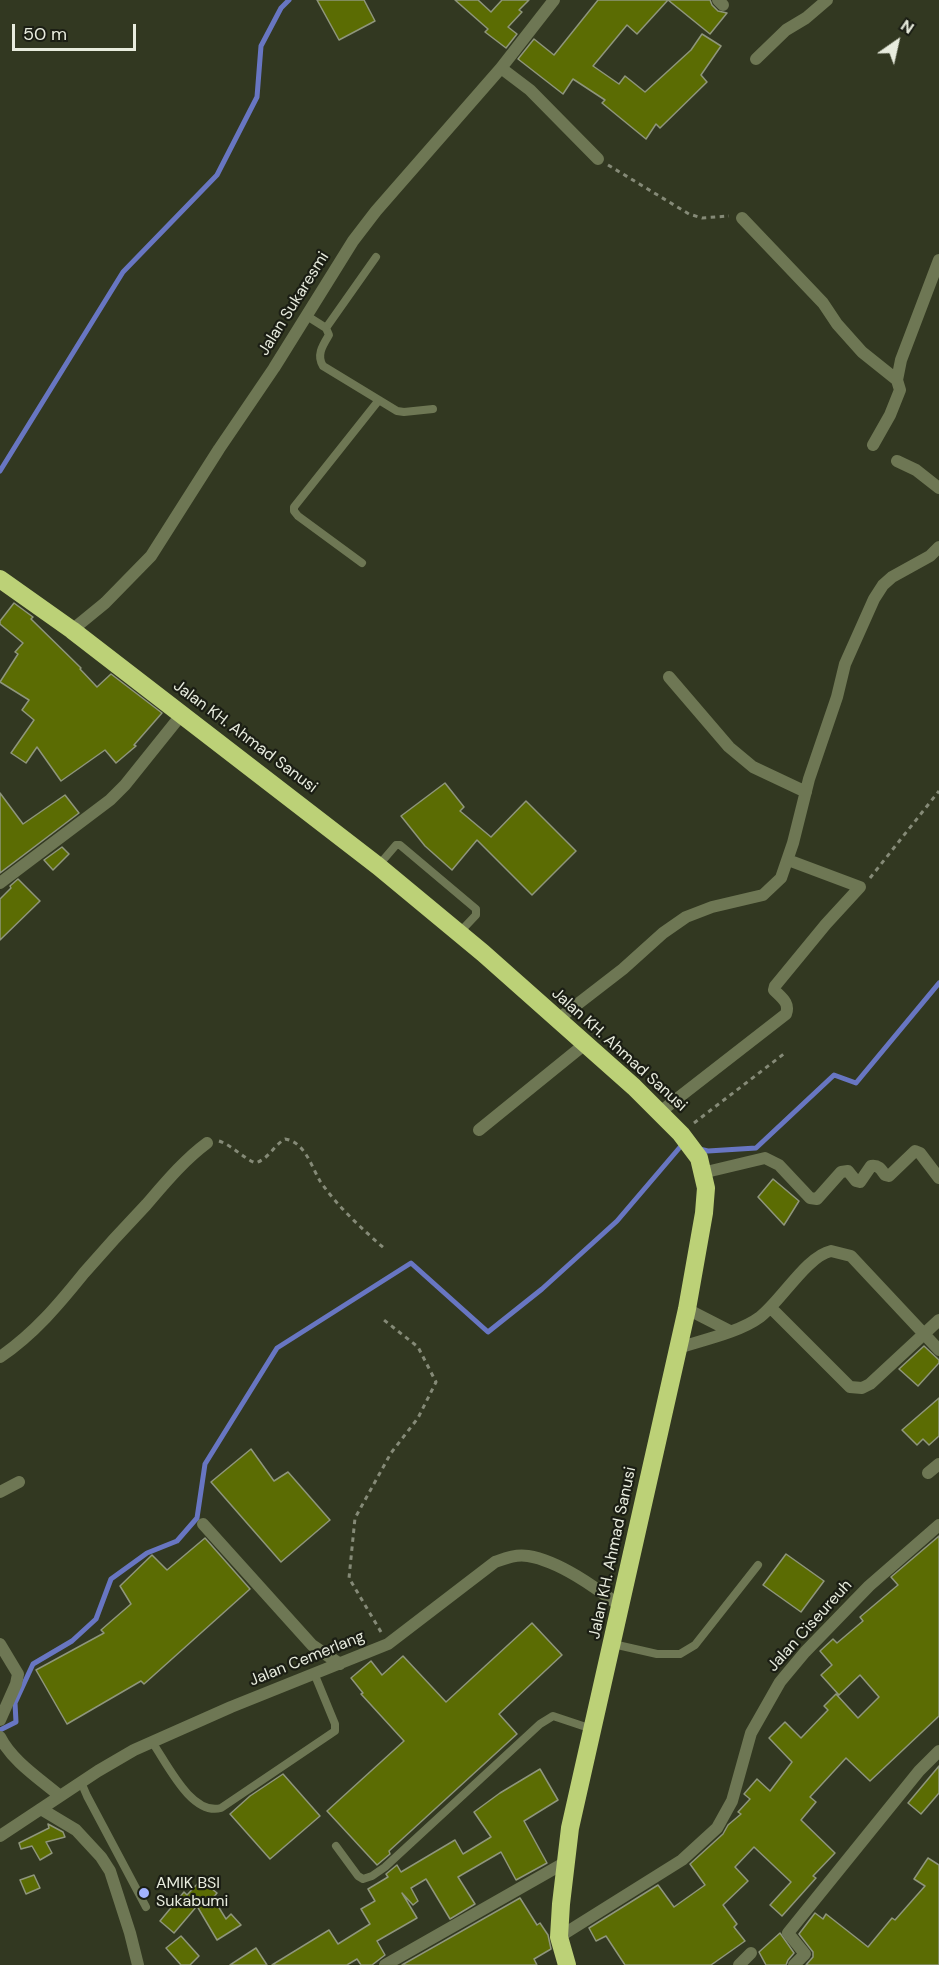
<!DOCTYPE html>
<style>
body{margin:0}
#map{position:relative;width:939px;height:1965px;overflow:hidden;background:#323821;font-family:"DM Sans",sans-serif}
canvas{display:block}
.north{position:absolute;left:867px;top:12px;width:60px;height:60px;-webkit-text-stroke:4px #1b1e14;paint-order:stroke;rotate:34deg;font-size:16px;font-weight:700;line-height:24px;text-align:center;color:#e8ecde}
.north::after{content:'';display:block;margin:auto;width:21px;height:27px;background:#e8ecde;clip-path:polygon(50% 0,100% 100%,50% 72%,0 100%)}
.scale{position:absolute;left:12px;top:24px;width:124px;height:27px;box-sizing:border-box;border:3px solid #e8ecde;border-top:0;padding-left:8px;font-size:18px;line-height:21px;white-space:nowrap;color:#e8ecde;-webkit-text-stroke:4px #1b1e14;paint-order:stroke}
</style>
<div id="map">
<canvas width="939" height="1965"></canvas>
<div class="north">N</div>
<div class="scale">50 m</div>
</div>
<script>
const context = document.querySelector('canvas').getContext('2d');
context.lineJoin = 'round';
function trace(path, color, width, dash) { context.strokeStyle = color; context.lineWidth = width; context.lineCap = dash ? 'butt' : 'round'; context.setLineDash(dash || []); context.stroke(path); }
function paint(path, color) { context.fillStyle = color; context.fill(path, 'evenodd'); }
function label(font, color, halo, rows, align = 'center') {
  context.font = font + ' "DM Sans",sans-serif'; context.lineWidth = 4.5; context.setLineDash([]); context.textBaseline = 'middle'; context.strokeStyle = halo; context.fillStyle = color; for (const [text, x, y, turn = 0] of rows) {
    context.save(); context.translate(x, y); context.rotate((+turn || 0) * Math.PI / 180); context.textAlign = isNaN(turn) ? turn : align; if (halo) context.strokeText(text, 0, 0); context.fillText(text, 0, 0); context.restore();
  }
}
trace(new Path2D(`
 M0,471L123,272L217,175L257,97L261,46L281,8L289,0
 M699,1149L708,1151L756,1148L834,1075L856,1083L939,983
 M0,1730L16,1722L15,1703L33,1664L72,1641L96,1619L111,1579L147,1553L177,1541L197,1518L205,1464L277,1348L411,1263L488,1332L542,1289L617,1221L681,1146L684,1147`), '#6876c2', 5);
const building = new Path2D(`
 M317,0H364L375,21L339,40Z
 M455,0H478L491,12L502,0H529L519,10L522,12L508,27L517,34L506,48L485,32L488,29Z
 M598,0H710L712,5L718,11L727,13L710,34L668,0L637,34L627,25L593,66L619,84L625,76L645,92L691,50L702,34L721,46L701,75L707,82L660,128L656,124L646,139L602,103L605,100L573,79L563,94L518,59L534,39L554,55Z
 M14,603L33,617L31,619L81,668L80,669L97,687L111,674L162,713L134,745L136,746L116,763L105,750L61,781L37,747L26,763L11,753L34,720L22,710L29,700L0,682L18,654L15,652L23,643L0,624V621Z
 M445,783L464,807L460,811L491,837L526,801L576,851L532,895L477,840L452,870L425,846L401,816Z
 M0,793L23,824L65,795L79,813L0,873Z
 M62,847L69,854L53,870L44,860Z
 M18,879L40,901L0,940V899L11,888L10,886Z
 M773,1179L799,1201L784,1225L758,1197Z
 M924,1346L939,1360V1363L918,1386L899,1369Z
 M939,1398V1436L929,1445L923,1439L917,1445L902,1430Z
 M251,1449L274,1481L288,1472L330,1520L281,1562L211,1482Z
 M939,1536V1716L870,1781L846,1758L810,1797L816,1802L801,1820L835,1853L813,1876L816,1878L782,1916L770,1905L791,1882L754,1847L735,1867L748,1881L723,1905L737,1924L734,1927L745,1941L711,1965H625L606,1936L596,1941L589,1928L658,1885L674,1907L705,1885L690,1864L723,1834L728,1825L741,1814L738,1812L750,1799L744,1794L757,1779L770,1791L792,1762L769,1738L785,1722L801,1738L828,1710L824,1706L836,1694L858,1718L879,1697L860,1675L839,1695L821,1675L832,1665L820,1651L833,1639L837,1643L863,1621L860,1617L898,1585L891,1577Z
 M205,1538L250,1589L144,1684L141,1681L67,1724L36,1670L104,1633L101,1630L131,1604L120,1586L152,1555L167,1570Z
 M786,1554L824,1581L801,1612L763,1585Z
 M532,1623L562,1655L499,1714L517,1734L389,1851L390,1854L377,1865L327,1811L404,1741L361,1694L363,1693L351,1678L371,1661L382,1675L403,1656L446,1702Z
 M939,1766V1793L921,1814L908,1803Z
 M540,1769L558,1800L524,1821L547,1863L516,1880L501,1852L458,1877L475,1904L450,1919L426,1879L411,1888L418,1901L413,1905L402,1893L417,1918L377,1941L385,1955L372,1965H361L357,1959L347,1965H272L329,1930L338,1944L370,1924L361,1909L375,1901L368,1889L388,1877L386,1874L397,1865L401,1872L455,1840L463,1854L491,1837L474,1812L500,1793Z
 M283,1774L320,1816L270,1859L230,1814L250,1796Z
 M48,1824L63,1832L65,1837L46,1842L52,1853L40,1860L32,1846L21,1849L19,1843L49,1828Z
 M928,1858L939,1865V1965H806L813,1957V1952L799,1934L815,1913L823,1919L826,1914L868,1947L892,1918L895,1920L925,1886L914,1879Z
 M34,1875L40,1888L26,1894L20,1880Z
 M201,1880L217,1893L213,1898L226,1919L231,1914L241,1925L217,1940L197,1906L174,1933L160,1921L184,1892L187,1895Z
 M520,1898L537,1925L540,1923L548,1935L551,1949L534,1959L537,1965H402Z
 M780,1933L794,1953L788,1960L786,1965H766L759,1952Z
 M181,1936L199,1956L190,1965H181L166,1948Z
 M256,1948L267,1965H230Z`);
paint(building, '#5b6c03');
trace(building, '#8f967c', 1.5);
trace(new Path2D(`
 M608,165L689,214L702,218L729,216
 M870,878L939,791
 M694,1123L785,1053
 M219,1141C233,1146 242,1157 255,1163C269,1159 273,1146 285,1139C305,1142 311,1166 320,1181C337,1206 362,1229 385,1249
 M381,1632L349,1578L355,1518L391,1453L418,1418L436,1382L418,1347L384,1320`), '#858a77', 3, [4.5, 4.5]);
trace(new Path2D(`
 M307,316L326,328L329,335C323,345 316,355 323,366L397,411L404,412L433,409
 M326,328L376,257
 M362,563L298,516L294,511V507L379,400
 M378,866L396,845H400L476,909V915L459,933
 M613,1644L657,1654H680L695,1645L758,1565
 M152,1742C167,1763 191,1816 221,1808L335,1731V1724L314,1673
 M81,1782L87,1796L146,1907
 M336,1846L358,1876L363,1879L372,1876L385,1867L540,1724L553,1716L592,1729`), '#6e7754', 8);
trace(new Path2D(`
 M718,0L723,5
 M756,59L786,30L806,18L827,0
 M501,68L530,90L598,159
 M742,218L823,303L837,324L862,352L897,380
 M873,445L890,415L900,390L897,380L901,360L939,260
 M897,461L916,470L939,488
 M72,630L105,603L151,556L219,449L274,368L353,241L376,211L501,68L554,0
 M669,677L729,747L753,767L806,792
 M0,883L110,800L125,785L182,714
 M557,1020L623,969L663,933L686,917L712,907L763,895L781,878L793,843L809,779L837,697L845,664L874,599L883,585L892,577L930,556L939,547
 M660,1112L786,1014C790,1003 782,998 774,990L775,986L826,924L860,887L788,860
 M479,1130L585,1044
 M702,1173L765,1158L779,1165L810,1198L817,1199L841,1172L848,1171L856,1181L860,1182L871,1166C879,1165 881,1169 885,1175L889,1176L915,1151L920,1153L939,1178
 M771,1308L850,1387L862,1388L870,1384L939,1320
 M687,1309L730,1331
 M678,1348C703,1340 740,1332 760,1317C781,1301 807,1256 831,1251L851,1256L939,1350
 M0,1357C34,1334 59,1304 84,1273C104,1250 125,1227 146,1205C165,1183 184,1160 207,1143
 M928,1473L939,1464
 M0,1492L19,1482
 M203,1524L312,1645L340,1664
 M0,1644L18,1674L16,1684L0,1720
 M0,1737C12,1761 40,1779 60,1796
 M41,1809L76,1830L101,1857L110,1871L130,1933L138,1965
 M0,1836L98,1771L134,1750L231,1707L388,1644L495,1562C506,1558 516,1554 528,1556C559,1561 595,1587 620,1606
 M559,1937L682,1860L717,1828L732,1801L751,1733L780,1682L805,1652L869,1586L939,1525
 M385,1965L566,1862
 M739,1965L751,1953
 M794,1965L805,1954L788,1933L919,1771L939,1751`), '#6e7754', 12);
trace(new Path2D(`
 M0,579L72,630L378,866L483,953L634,1087L681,1134L699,1158L706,1188L704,1213L687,1309L570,1828L561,1904L559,1937L567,1965`), '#bcd177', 18);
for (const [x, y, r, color] of [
 [144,1893,6,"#a2b2fd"]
]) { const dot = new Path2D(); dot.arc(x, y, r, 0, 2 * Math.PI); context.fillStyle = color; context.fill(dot); trace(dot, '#1b1e14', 2); }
label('16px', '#e8ecde', '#1b1e14', [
 ["Jalan Sukaresmi",294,304,-58],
 ["Jalan KH. Ahmad Sanusi",245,737,37],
 ["Jalan KH. Ahmad Sanusi",619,1050,42],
 ["Jalan KH. Ahmad Sanusi",613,1553,-78],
 ["Jalan Ciseureuh",810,1626,-48],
 ["Jalan Cemerlang",307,1659,-22]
]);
label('16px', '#e8ecde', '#1b1e14', [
 ["AMIK BSI",156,1884],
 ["Sukabumi",156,1902]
], 'left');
</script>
